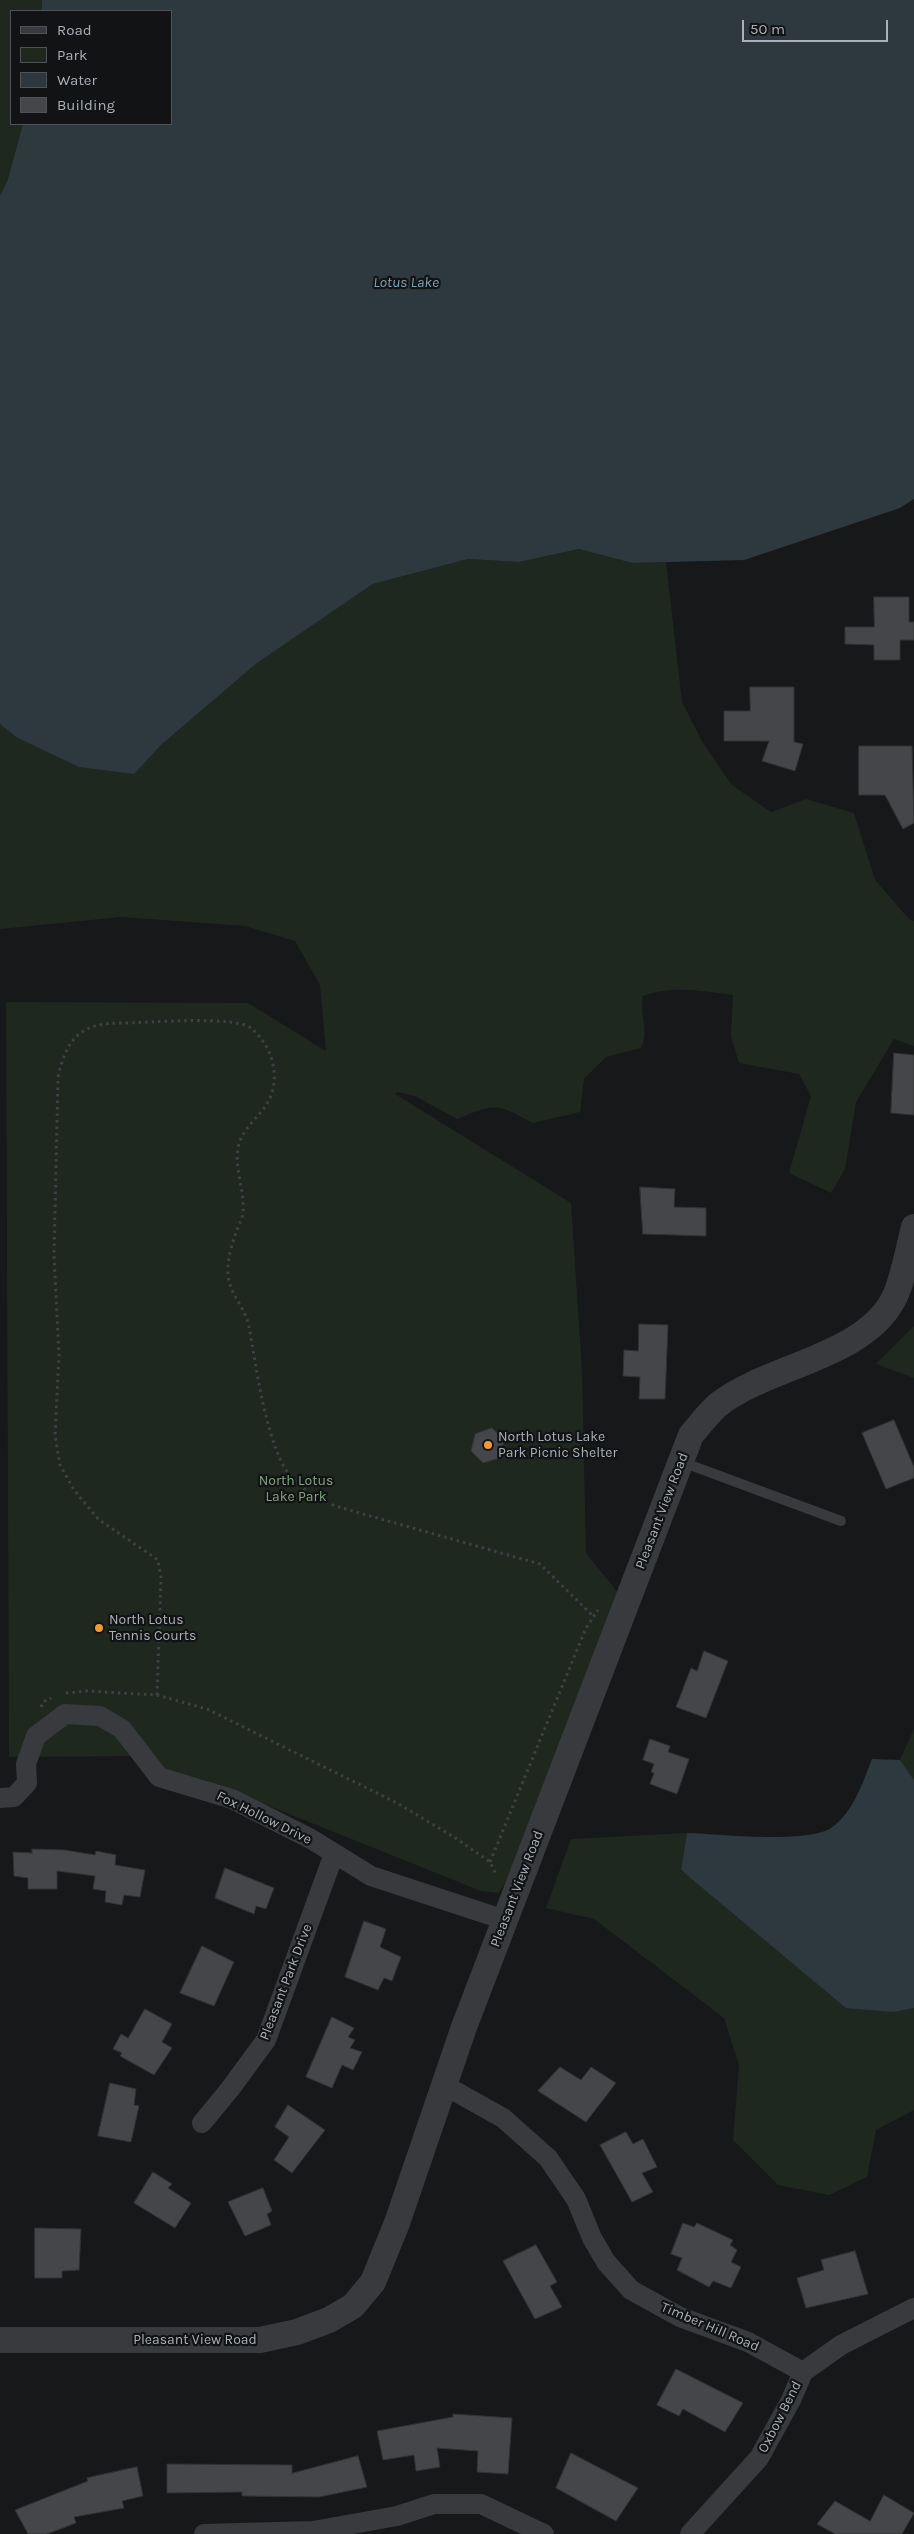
<!DOCTYPE html>
<style>
body{margin:0}
#map{position:relative;width:914px;height:2534px;overflow:hidden;background:#171819;font-family:Karla,sans-serif}
canvas{display:block}
.legend{position:absolute;left:10px;top:10px;width:162px;height:115px;box-sizing:border-box;background:#121314;border:1px solid #4f5256;margin:0;padding:6px 9px;list-style:none;font-size:15px;color:#aab0b9}
.legend li{display:flex;align-items:center;gap:10px;height:25px}
.legend b{width:25px;border:1px solid #4f5256}
.scale{position:absolute;left:742px;top:20px;width:146px;height:22px;box-sizing:border-box;border:2px solid #aab0b9;border-top:0;padding-left:6px;font-size:15px;line-height:18px;white-space:nowrap;color:#aab0b9;-webkit-text-stroke:4px #121314;paint-order:stroke}
</style>
<div id="map">
<canvas width="914" height="2534"></canvas>
<ul class="legend">
<li><b style="height:6px;background:#383a3e"></b>Road</li>
<li><b style="height:14px;background:#1f281f"></b>Park</li>
<li><b style="height:14px;background:#2d393e"></b>Water</li>
<li><b style="height:14px;background:#444649"></b>Building</li>
</ul>
<div class="scale">50 m</div>
</div>
<script>
const context = document.querySelector('canvas').getContext('2d');
context.lineJoin = 'round';
function paint(path, color) { context.fillStyle = color; context.fill(path, 'evenodd'); }
function trace(path, color, width, dash) { context.strokeStyle = color; context.lineWidth = width; context.lineCap = dash ? 'butt' : 'round'; context.setLineDash(dash || []); context.stroke(path); }
function label(font, color, halo, rows, align = 'center') {
  context.font = font + ' Karla,sans-serif'; context.lineWidth = 4.5; context.setLineDash([]); context.textBaseline = 'middle'; context.strokeStyle = halo; context.fillStyle = color; for (const [text, x, y, turn = 0] of rows) {
    context.save(); context.translate(x, y); context.rotate((+turn || 0) * Math.PI / 180); context.textAlign = isNaN(turn) ? turn : align; if (halo) context.strokeText(text, 0, 0); context.fillText(text, 0, 0); context.restore();
  }
}
paint(new Path2D(`
 M0,0H42V11H11V124H23L7,182L0,195Z
 M579,549L632,563L666,562L682,702L703,743L732,785L771,812L806,799L854,813L875,880L909,919L914,921V1046L894,1039L856,1102L845,1169L831,1193L789,1173L811,1096L799,1074L739,1063L731,1036L733,995C703,991 672,985 643,996C639,1017 650,1029 641,1048L606,1057L584,1079L580,1112L533,1123C496,1103 496,1103 457,1119L415,1096L397,1092L395,1094L571,1203L582,1371L586,1553L627,1604L512,1874L498,1893L481,1891L202,1779L165,1771L151,1756L9,1757L6,1002L248,1003L326,1051L320,985L295,941L245,926L121,917L0,929V724L16,737L133,774L161,745L257,663L373,584L468,559L519,562Z
 M914,1326V1378L876,1364Z
 M914,1729V1780L900,1760Z
 M687,1833L681,1871L894,2012L914,2008V2110L876,2130L867,2177L829,2195L778,2185L733,2140L739,2065L724,2018L594,1919L546,1908L571,1839Z`), '#1f281f');
paint(new Path2D(`
 M42,0H914V499L900,508L744,560L632,563L579,549L519,562L468,559L373,584L257,663L161,745L134,774L79,767L16,737L0,724V195L7,182L23,124H171V11H42Z
 M872,1759L900,1760L914,1780V2008L894,2012L846,2008L681,1870L687,1833C719,1834 806,1844 831,1828C853,1813 863,1782 872,1759Z`), '#2d393e');
const building = new Path2D(`
 M874,597H909V622H914V640H900V660H874V645L845,644V627H874Z
 M750,687H794V742L803,744L795,771L762,761L769,741H724V711H750Z
 M859,746H912L914,823L903,829L885,795H859Z
 M894,1053L914,1055V1115L891,1113Z
 M640,1187L675,1189L674,1207L706,1208V1236L643,1234Z
 M639,1324L668,1325L665,1399H639L640,1377L623,1376L624,1350L638,1351Z
 M894,1420L914,1467V1478L886,1489L862,1433Z
 M492,1428L504,1440L500,1458L483,1463L471,1451L475,1434Z
 M704,1651L728,1661L706,1718L676,1707L691,1668L697,1671Z
 M650,1739L670,1746L668,1752L689,1759L677,1794L650,1784L654,1773L651,1772L654,1764L643,1760Z
 M32,1849L65,1850L95,1855L96,1851L116,1855L115,1865L145,1870L140,1897L124,1895L122,1905L105,1902L106,1891L93,1889L95,1876L57,1871V1889H28V1878L14,1876L13,1852L32,1853Z
 M225,1868L274,1888L266,1909L256,1906L254,1914L215,1898Z
 M364,1921L386,1929L380,1947L401,1957L392,1981L384,1978L378,1990L345,1977Z
 M202,1946L234,1962L214,2006L180,1993Z
 M145,2009L172,2024L162,2042L172,2048L154,2075L120,2056L122,2053L113,2049L121,2034L128,2038Z
 M332,2017L354,2028L348,2037L355,2040L350,2048L362,2052L353,2070L342,2065L332,2088L306,2077Z
 M560,2067L581,2080L591,2067L616,2083L586,2122L538,2091Z
 M110,2083L136,2089L134,2105L139,2106L131,2142L98,2136Z
 M288,2105L325,2130L292,2173L274,2160L289,2137L275,2127Z
 M626,2132L633,2144L643,2139L657,2167L642,2173L653,2192L632,2202L600,2145Z
 M153,2172L172,2184L168,2188L191,2203L175,2228L134,2203Z
 M263,2188L272,2211L267,2214L271,2225L245,2236L228,2202Z
 M683,2223L694,2227L697,2223L733,2240L730,2245L737,2250L731,2262L741,2267L731,2288L713,2281L709,2287L677,2270L682,2258L671,2254Z
 M35,2228L81,2229L79,2270L62,2271V2278H35Z
 M536,2245L557,2282L550,2286L562,2307L535,2319L503,2261Z
 M855,2251L868,2294L806,2308L797,2278L824,2270L821,2260Z
 M676,2369L743,2403L725,2432L683,2409L679,2416L657,2405Z
 M453,2414L512,2418L508,2474L477,2472L478,2451L437,2448L440,2467L416,2471L414,2455L383,2460L377,2431L453,2417Z
 M571,2453L638,2488L616,2521L556,2488Z
 M358,2456L367,2487L319,2497L242,2496V2492L167,2493V2464L292,2465V2473Z
 M137,2467L143,2496L122,2501L124,2508L74,2517L76,2523L47,2534H28L15,2510L88,2481L87,2478Z
 M884,2495L914,2513L902,2534H835L817,2524L835,2501L870,2521Z`);
paint(building, '#444649');
trace(building, '#313235', 1);
trace(new Path2D(`
 M66,1693L87,1691L157,1695L207,1709L397,1803L454,1837L490,1862L497,1876
 M157,1695L161,1577L158,1560L98,1519L74,1490L60,1465L55,1436L59,1355L54,1256L58,1077C67,1037 81,1023 122,1023C147,1023 234,1015 251,1028C268,1042 278,1066 273,1089C269,1111 245,1123 239,1144C233,1166 245,1190 243,1212C243,1218 239,1224 237,1230C232,1244 227,1259 228,1274C229,1294 246,1308 249,1327C256,1364 267,1453 293,1479C305,1492 319,1498 335,1506L540,1564L594,1617
 M41,1707L43,1702L51,1698
 M490,1862L586,1628L598,1610`), '#3e4145', 3, [2.5, 4]);
trace(new Path2D(`
 M682,1462L841,1521`), '#383a3e', 10);
trace(new Path2D(`
 M0,1798L14,1797L27,1783L26,1764L36,1736L65,1714L100,1716L122,1729L159,1777L232,1799L311,1839L371,1876L505,1920
 M444,2085L503,2118L548,2158L576,2199L592,2238L606,2262L631,2290L680,2317L748,2342L803,2372
 M202,2123L230,2089L266,2040L334,1854
 M204,2534L313,2531L397,2516L434,2504H481L544,2534
 M690,2534L759,2458L791,2400L803,2372L841,2345L914,2308`), '#383a3e', 20);
trace(new Path2D(`
 M0,2340H260L297,2332L329,2320L353,2306L373,2282L397,2223L464,2027L691,1435C700,1425 709,1412 719,1404C768,1366 863,1357 893,1300C902,1285 909,1246 914,1227`), '#383a3e', 26);
for (const [x, y, r, color] of [
 [488,1445,5,"#f29937"],
 [99,1628,5,"#f29937"]
]) { const dot = new Path2D(); dot.arc(x, y, r, 0, 2 * Math.PI); context.fillStyle = color; context.fill(dot); trace(dot, '#121314', 2); }
label('14px', '#aab0b9', '#121314', [
 ["North Lotus Lake",498,1437],
 ["Park Picnic Shelter",498,1453],
 ["North Lotus",109,1620],
 ["Tennis Courts",109,1636]
], 'left');
label('14px', '#83a481', '#121314', [
 ["North Lotus",296,1481],
 ["Lake Park",296,1497]
]);
label('14px', '#aab0b9', '#121314', [
 ["Pleasant View Road",662,1511,-69],
 ["Fox Hollow Drive",264,1818,26],
 ["Pleasant View Road",517,1889,-69],
 ["Pleasant Park Drive",286,1982,-69],
 ["Timber Hill Road",710,2327,23],
 ["Pleasant View Road",195,2340],
 ["Oxbow Bend",780,2417,-63]
]);
label('italic 15px', '#81a3b4', '#121314', [
 ["Lotus Lake",406,283]
]);
</script>
